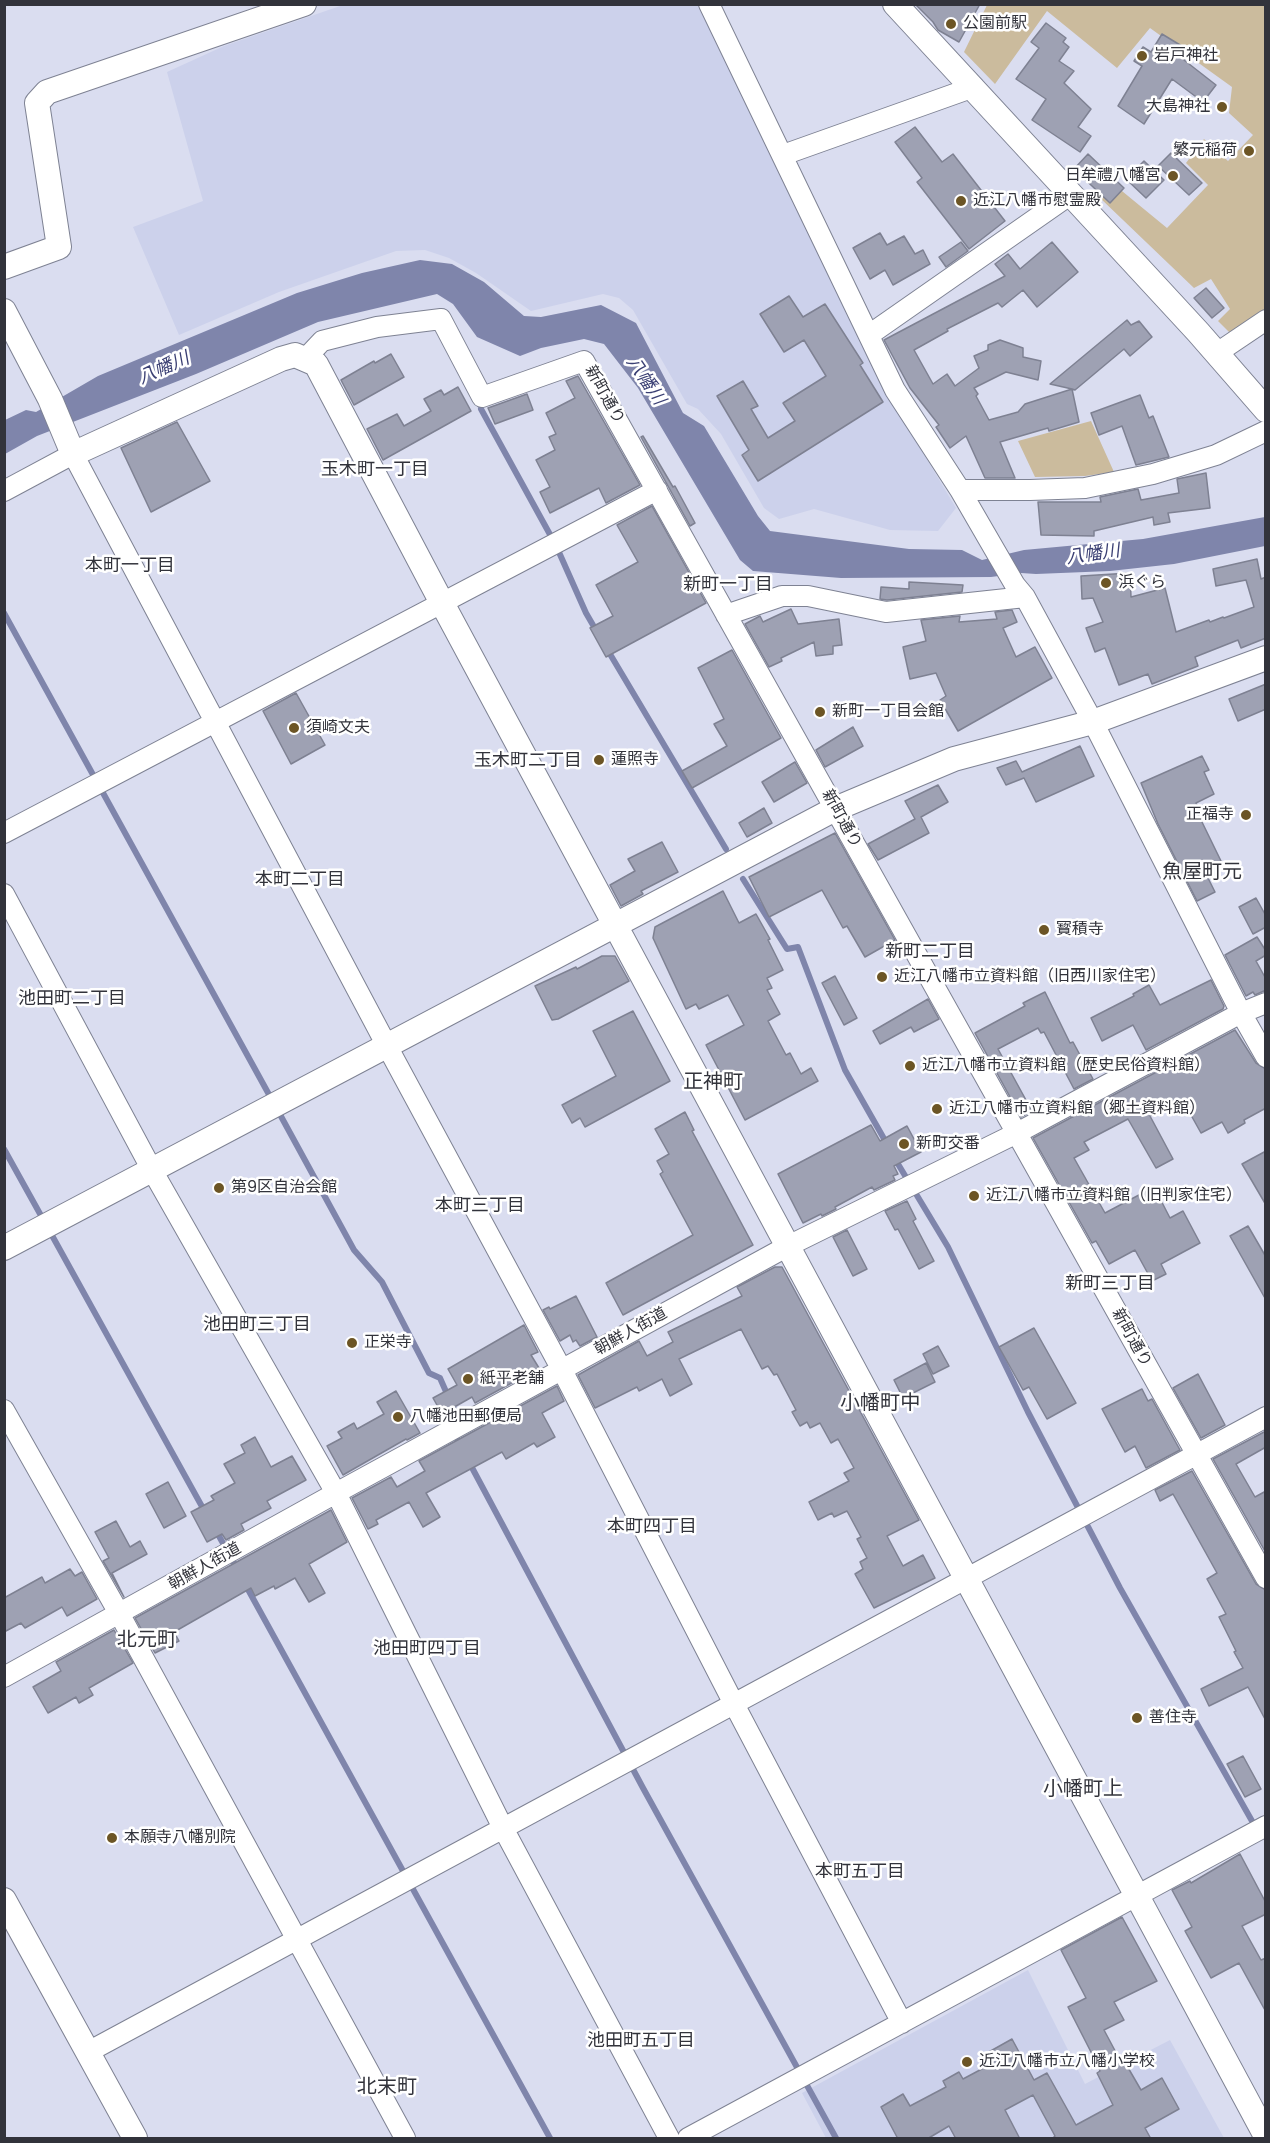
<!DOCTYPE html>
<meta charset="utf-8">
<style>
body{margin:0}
#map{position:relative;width:1270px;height:2143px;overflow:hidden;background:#daddf0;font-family:Poppins,sans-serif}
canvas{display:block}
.frame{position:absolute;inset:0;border:6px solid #32333b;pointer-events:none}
</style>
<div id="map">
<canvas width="1270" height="2143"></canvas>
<div class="frame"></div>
</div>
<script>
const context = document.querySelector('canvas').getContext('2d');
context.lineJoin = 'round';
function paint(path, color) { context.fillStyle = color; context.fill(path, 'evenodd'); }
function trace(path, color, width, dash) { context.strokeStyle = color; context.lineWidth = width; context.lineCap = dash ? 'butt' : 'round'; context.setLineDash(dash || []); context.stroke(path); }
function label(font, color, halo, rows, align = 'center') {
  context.font = font + ' Poppins,"Noto Sans JP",sans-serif'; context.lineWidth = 5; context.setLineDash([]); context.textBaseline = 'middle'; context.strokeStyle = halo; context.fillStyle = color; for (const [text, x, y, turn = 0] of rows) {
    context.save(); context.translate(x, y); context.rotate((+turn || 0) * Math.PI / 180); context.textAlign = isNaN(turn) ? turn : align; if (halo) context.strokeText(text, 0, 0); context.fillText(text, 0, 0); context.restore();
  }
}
paint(new Path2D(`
 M343,5H700L891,399L956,508L938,531L890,530L814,509L779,519L764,508L721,434L698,409L687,404L633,310L619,298L603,294L531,311L476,273L449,258L425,250L396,251L279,292L179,335L133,227L203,201L167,72L224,46Z
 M1028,1970L1085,2084L1170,2040L1224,2138H826L802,2093Z`), '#ccd1eb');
paint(new Path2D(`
 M987,5H1265V315L1237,340L1218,321L1230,309L1211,279L1194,288L1099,197L1111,182L1167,228L1208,185L1186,163L1204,139L1228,161L1253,135L1229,113L1232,87L1150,28L1117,68L1047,11L995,84L964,52Z
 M1091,421L1114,472L1085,476L1035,477L1018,441Z`), '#cbbb9d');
paint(new Path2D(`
 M420,260L452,264L484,282L524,316L541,317L601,305L636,323L683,413L704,426L758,516L770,531L909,549L962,550L982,560L1024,550L1143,539L1265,517V546L1174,564L1110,571L1036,574L1021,573L991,577L841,578L753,571L740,560L638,388L604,344L584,339L541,348L520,356L477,337L453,304L437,294L318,322L196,374L37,436L5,454V420L26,410L36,412L98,376L297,293L362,273Z`), '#7f85ab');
trace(new Path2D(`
 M481,409L553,540
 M558,550L586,613L597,632
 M4,613L272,1100
 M607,649L726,849
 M743,879L787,949L798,947L845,1070L887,1144
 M277,1109L354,1250L382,1282L429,1373L440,1378L455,1412L454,1433L461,1447
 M4,1149L44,1221
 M895,1159L948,1247L1028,1412L1120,1588L1252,1821
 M49,1230L205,1512
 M469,1462L643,1788L836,2138
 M215,1529L238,1570
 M245,1584L550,2138`), '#7f85ab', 6);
const building = new Path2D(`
 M915,4H980L959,42L938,30L933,22Z
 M1046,23L1066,38L1063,42L1069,47L1059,61L1074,71L1064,83L1091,109L1078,127L1091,136L1080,152L1032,120L1046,99L1016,79L1039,48L1031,42Z
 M1162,34L1190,51L1184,60L1216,85L1203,102L1172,79L1144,124L1118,106L1142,66L1134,61L1143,47L1151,52Z
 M915,127L942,162L953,154L1005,221L969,249L917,182L922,178L895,142Z
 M1171,153L1202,183L1189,195L1158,166Z
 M1088,154L1124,188L1110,203L1074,169Z
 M1144,161L1164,180L1146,198L1126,179Z
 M880,233L887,245L904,236L915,254L923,250L930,264L893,285L885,270L870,279L853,248Z
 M961,242L968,251L946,267L939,257Z
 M1052,242L1078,272L1037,307L1023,290L1002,307L998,303L947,329L948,331L914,350L933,384L947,374L955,386L979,368L974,356L988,350V345L1000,340L1023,348V357L1041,361L1038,380L1006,372L974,388L978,394L976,396L989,420L1018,412L1025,404L1072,389L1050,384L1127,320L1131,325L1139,321L1152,337L1130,356L1124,349L1075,390L1072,389L1079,422L1049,431L1048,428L1000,442L1015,478H985L966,436L950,448L936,427L939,425L910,388L884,340L1005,276L995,264L1008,254L1020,269Z
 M1206,288L1224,308L1212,318L1194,298Z
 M789,296L803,317L825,304L863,363L860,365L883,402L758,481L742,455L749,450L717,396L743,381L758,406L751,409L768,438L795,421L783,403L826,376L804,340L784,352L760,314Z
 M391,354L404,377L354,405L341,380L374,361L375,363Z
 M578,376L640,485L606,503L599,488L550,513L540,492L550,487L536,460L555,450L549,437L556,434L546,413L575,398L566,381Z
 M458,387L471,411L383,460L367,429L397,414L404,426L431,411L424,399L441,390L444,395Z
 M527,394L533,410L495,424L488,408Z
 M1140,395L1149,418L1153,416L1169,457L1136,465L1122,426L1099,435L1091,413Z
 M177,422L210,481L151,512L121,448Z
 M643,436L673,487L675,486L695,523L690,526L641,437Z
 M1206,473L1210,508L1168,513L1170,522L1154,525L1153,517L1094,531V536L1041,535L1038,502H1101L1100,497L1138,489L1141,500L1179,493L1177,479Z
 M652,506L706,603L606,657L590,628L613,616L596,585L638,562L617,525Z
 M1257,559L1261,579L1266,577V638L1241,648L1238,640L1195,657L1198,666L1152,684L1148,674L1119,685L1105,648L1095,652L1086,628L1103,622L1093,598L1082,599L1081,576L1130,573L1131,597L1165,588L1176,632L1209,620L1210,622L1223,617L1224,618L1254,607L1246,580L1216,586L1213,569Z
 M909,582L963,585L962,592L887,600L880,599L881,587L909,589Z
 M791,609L798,624L839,619L842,645L833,646V654L816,656L814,642L781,658L782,661L769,667L745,624L760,616L763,622Z
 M1012,610L1017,622L1003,628L1016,657L1035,647L1052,678L958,731L940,700L946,696L936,673L910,679L903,647L926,641L921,620L960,616L959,622L997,619L995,612Z
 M732,650L781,738L692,788L682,771L727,746L714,724L724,719L698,668Z
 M1266,684V709L1238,721L1229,699Z
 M296,693L325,745L291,764L263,711Z
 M853,727L863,746L825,767L816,750Z
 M1080,746L1094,776L1036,802L1024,778L1006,785L997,768L1016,761L1022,772Z
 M1202,756L1209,770L1204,772L1214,794L1196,803L1204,819L1201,820L1221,861L1204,870L1215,892L1197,901L1158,824L1141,783Z
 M795,762L807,783L774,802L762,782Z
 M938,785L948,802L921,817L929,833L878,860L868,844L915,819L905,801Z
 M764,808L772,823L747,837L739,823Z
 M835,833L895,940L865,957L847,926L843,928L822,890L769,917L749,877Z
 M662,842L678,872L641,891L643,894L621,906L610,885L635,871L628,859Z
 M723,891L739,923L756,914L770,939L768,940L783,970L767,978L772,988L767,990L780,1014L768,1021L786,1055L790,1053L801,1074L811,1068L818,1081L745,1120L706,1045L744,1025L728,995L699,1009L696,1004L686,1009L653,938L655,927Z
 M1256,898L1266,916V927L1253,934L1239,907Z
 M1257,937L1266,951V955L1256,961L1266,979V990L1255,995L1253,992L1246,996L1225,955Z
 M602,956H615L629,981L558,1019L552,1020L535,986L576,967L577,969Z
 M835,976L857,1018L844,1025L822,983Z
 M1211,980L1224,1006L1223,1009L1146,1050L1133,1025L1102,1041L1091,1018L1134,996L1133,994L1149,985L1160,1005Z
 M1045,992L1070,1043L1073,1042L1093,1079L1074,1089L1044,1032L1041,1033L1038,1028L998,1049L1032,1111L1021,1117L975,1033L1025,1006L1023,1003Z
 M928,999L939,1019L914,1032L911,1027L880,1044L873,1031Z
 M633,1011L670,1081L585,1127L580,1118L572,1123L562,1105L616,1076L593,1031Z
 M1235,1030L1256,1063L1266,1069V1108L1244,1120L1245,1123L1228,1133L1222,1122L1201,1133L1182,1099L1150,1116L1173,1159L1156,1168L1128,1119L1084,1142L1089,1150L1074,1158L1105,1213L1154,1187L1170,1218L1183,1211L1200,1243L1161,1264L1166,1274L1152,1281L1135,1250L1109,1264L1096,1241L1092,1243L1033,1138Z
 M685,1112L694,1130L692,1131L753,1245L623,1315L606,1283L693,1235L660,1174L663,1172L657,1161L669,1154L655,1129Z
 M871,1125L880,1141L907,1126L921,1152L894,1166L898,1174L893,1176L895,1180L874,1190L872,1187L835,1207L836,1209L822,1216L821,1214L803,1223L778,1174Z
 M1266,1151V1205L1242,1164Z
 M907,1201L916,1219L913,1221L934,1261L919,1269L898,1229L895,1230L885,1211Z
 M1248,1226L1266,1257V1300L1230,1236Z
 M847,1230L867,1269L853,1276L833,1237Z
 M775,1267H782L919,1520L887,1536L903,1566L923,1555L935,1578L874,1608L855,1574L863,1569L860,1562L867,1558L857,1539L861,1537L847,1511L834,1517L832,1513L818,1520L809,1502L849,1481L844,1473L854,1468L838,1439L831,1443L820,1423L810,1428L807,1422L800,1426L792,1412L796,1410L777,1374L774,1375L768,1366L762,1369L741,1329L679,1359L692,1384L670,1396L662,1379L639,1391L637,1387L595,1408L578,1375L639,1341L647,1356L673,1342L668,1332L742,1296L737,1287Z
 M576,1296L597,1337L580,1346L576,1340L573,1342L570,1335L560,1341L543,1310L549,1307L550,1309Z
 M524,1325L538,1352L531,1355L539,1368L475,1403L472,1397L442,1414L433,1398L457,1385L448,1369Z
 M1034,1328L1076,1403L1047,1419L1029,1387L1023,1390L999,1347Z
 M938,1346L949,1366L933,1374L923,1354Z
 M926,1363L935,1382L903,1398L894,1380Z
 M1198,1374L1225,1425L1201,1438L1173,1388Z
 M557,1386L564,1401L542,1413L555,1437L537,1447L534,1443L506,1459L502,1452L426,1493L440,1517L423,1527L409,1502L376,1520L378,1524L368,1529L352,1498L391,1477L397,1487L425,1471L419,1461Z
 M1142,1389L1148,1401L1152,1399L1180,1450L1146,1468L1135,1446L1125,1452L1102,1409Z
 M396,1391L420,1433L407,1440L406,1439L343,1475L327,1446L342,1438L338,1432L354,1423L357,1429L384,1414L377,1402Z
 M1266,1431V1447L1236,1464L1255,1497L1266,1491V1553L1213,1459Z
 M255,1437L271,1467L292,1456L306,1480L267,1501L271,1508L241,1524L244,1530L226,1540L222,1534L207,1542L191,1512L214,1500L211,1496L235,1483L224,1464L245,1453L241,1445Z
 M1192,1471L1256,1584L1266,1590V1721L1248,1687L1209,1706L1201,1689L1243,1668L1234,1652L1236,1651L1219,1617L1226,1614L1207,1579L1217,1573L1173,1494L1160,1501L1155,1490Z
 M168,1482L186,1516L164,1528L146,1494Z
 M331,1510L347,1542L309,1564L325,1593L309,1602L295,1578L275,1589L274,1586L255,1596L251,1588L174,1632L179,1641L155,1653L135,1618Z
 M116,1521L130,1547L140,1541L147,1554L112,1573L124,1597L103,1561L109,1558L95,1532Z
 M70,1569L75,1576L82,1572L97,1599L67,1616L62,1607L25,1628L21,1623L4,1632V1598L42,1577L45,1583Z
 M114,1630L133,1663L89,1688L93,1695L79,1703L76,1697L48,1713L33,1687L61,1671L56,1662Z
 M1243,1756L1261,1789L1245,1797L1227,1764Z
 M1240,1854L1266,1903V1914L1242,1926L1261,1960L1266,1958V2012L1239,1963L1211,1978L1185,1931L1192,1927L1172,1890L1190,1881L1191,1883Z
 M1122,1917L1157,1981L1114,2002L1124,2020L1104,2030L1120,2060L1123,2059L1141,2090L1162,2078L1179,2109L1145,2128L1151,2139H1052L1055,2136L1033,2095L1005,2110L1020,2139H956L949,2126L927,2139H898L881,2107L903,2094L910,2106L946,2087L943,2081L959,2072L963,2079L993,2063L987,2053L1012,2039L1034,2080L1047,2073L1076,2125L1113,2105L1097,2073L1100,2071L1093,2056L1068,2007L1086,1998L1061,1950Z`);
paint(building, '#9ea1b3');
trace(building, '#7e8192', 1.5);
const minor = new Path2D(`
 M709,4L895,390L960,490L1015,585L1025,597L1093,722L1241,1013L1266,1057
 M783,155L974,87
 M869,335L1071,194
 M1217,353L1266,320
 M305,359L322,341L377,327L441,319L482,397L584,361L1266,1578
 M960,490H1030L1085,488L1153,474L1216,455L1266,431
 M4,491L73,454L387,1046L562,1370L734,1704L902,2023
 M726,615L782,596H808L886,612L1025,597
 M4,833L657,490
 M4,894L152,1170L336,1493L503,1828L669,2138
 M4,1410L120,1615L405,2138
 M4,1677L336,1493L788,1246L1017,1133L1241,1013L1266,1003
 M88,2052L1266,1417
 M688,2138L1266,1826`);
const tertiary = new Path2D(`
 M895,4L1198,332L1266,410
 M4,267L59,247L37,103L47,92L304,4
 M4,311L50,399L73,454L281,359L295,355L316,364L442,603L1266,2136
 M4,1248L835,809L954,759L1093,722L1266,658
 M4,1900L135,2138`);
trace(minor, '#7e8293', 22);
trace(tertiary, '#7e8293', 26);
trace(minor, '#fff', 20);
trace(tertiary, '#fff', 24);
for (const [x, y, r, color] of [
 [951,24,6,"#6c5525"],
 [1142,56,6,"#6c5525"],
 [1222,107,6,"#6c5525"],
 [1249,151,6,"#6c5525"],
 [1173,176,6,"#6c5525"],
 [961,201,6,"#6c5525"],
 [1106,583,6,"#6c5525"],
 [820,712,6,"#6c5525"],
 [294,728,6,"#6c5525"],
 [599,760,6,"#6c5525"],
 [1246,815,6,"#6c5525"],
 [1044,930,6,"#6c5525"],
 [882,977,6,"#6c5525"],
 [910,1066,6,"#6c5525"],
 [937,1109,6,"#6c5525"],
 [904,1144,6,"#6c5525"],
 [219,1188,6,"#6c5525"],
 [974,1196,6,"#6c5525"],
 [352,1343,6,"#6c5525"],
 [468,1379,6,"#6c5525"],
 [398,1417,6,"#6c5525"],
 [1137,1718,6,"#6c5525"],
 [112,1838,6,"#6c5525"],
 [967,2062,6,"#6c5525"]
]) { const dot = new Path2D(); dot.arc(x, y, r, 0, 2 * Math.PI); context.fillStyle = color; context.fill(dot); trace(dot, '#fff', 2); }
label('16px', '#32333b', '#fff', [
 ["公園前駅",963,24],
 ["岩戸神社",1154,56],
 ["大島神社",1210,107,"right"],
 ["繁元稲荷",1237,151,"right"],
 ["日牟禮八幡宮",1161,176,"right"],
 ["近江八幡市慰霊殿",973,201],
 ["浜ぐら",1118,583],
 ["新町一丁目会館",832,712],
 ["須崎文夫",306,728],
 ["蓮照寺",611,760],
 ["正福寺",1234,815,"right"],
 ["寳積寺",1056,930],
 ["近江八幡市立資料館（旧西川家住宅）",894,977],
 ["近江八幡市立資料館（歴史民俗資料館）",922,1066],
 ["近江八幡市立資料館（郷土資料館）",949,1109],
 ["新町交番",916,1144],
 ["第9区自治会館",231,1188],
 ["近江八幡市立資料館（旧判家住宅）",986,1196],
 ["正栄寺",364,1343],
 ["紙平老舗",480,1379],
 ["八幡池田郵便局",410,1417],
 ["善住寺",1149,1718],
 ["本願寺八幡別院",124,1838],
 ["近江八幡市立八幡小学校",979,2062]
], 'left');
label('16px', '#32333b', '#fff', [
 ["新町通り",604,395,61],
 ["新町通り",841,819,61],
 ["朝鮮人街道",631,1332,-29],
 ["新町通り",1131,1338,61],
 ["朝鮮人街道",205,1567,-29]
]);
label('italic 18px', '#3a3f73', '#fff', [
 ["八幡川",164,369,-24],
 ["八幡川",645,381,56],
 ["八幡川",1093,555,-8]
]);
label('18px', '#32333b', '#fff', [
 ["玉木町一丁目",375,470],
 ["本町一丁目",130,566],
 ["新町一丁目",728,585],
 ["玉木町二丁目",528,761],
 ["本町二丁目",300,880],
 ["新町二丁目",930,952],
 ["池田町二丁目",72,999],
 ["本町三丁目",480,1206],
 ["新町三丁目",1110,1284],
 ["池田町三丁目",257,1325],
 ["本町四丁目",652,1527],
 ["池田町四丁目",427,1649],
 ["本町五丁目",860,1872],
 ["池田町五丁目",641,2041]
]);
label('20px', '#32333b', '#fff', [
 ["魚屋町元",1202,873],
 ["正神町",713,1083],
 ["小幡町中",880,1404],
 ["北元町",147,1641],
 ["小幡町上",1083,1790],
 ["北末町",387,2088]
]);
</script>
